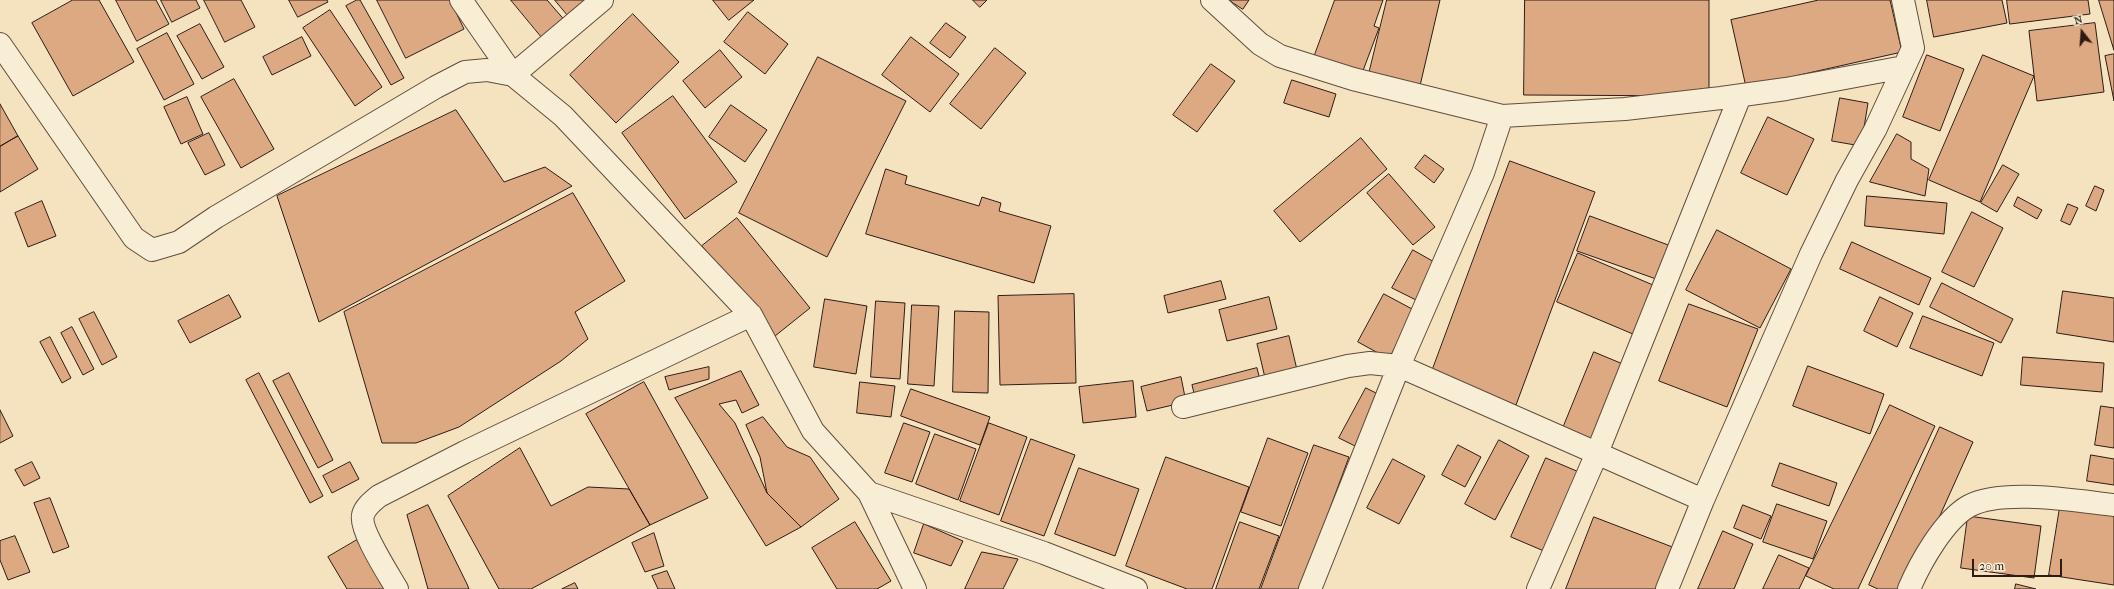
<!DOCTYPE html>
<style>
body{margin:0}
#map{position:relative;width:2114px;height:589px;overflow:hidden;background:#f5e3bf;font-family:"IM FELL French Canon",serif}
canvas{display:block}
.north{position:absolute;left:2062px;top:12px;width:40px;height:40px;-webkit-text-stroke:3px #f8edd5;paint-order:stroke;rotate:343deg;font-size:11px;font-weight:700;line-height:16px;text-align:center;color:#2f1b14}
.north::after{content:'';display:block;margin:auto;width:14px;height:18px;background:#2f1b14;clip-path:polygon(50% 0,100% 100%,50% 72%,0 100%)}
.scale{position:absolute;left:1972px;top:559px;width:90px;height:18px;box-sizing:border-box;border:2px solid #2f1b14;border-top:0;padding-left:5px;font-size:12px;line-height:14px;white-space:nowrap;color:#2f1b14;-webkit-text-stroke:3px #f8edd5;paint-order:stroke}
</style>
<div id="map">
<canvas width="2114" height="589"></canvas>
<div class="north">N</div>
<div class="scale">20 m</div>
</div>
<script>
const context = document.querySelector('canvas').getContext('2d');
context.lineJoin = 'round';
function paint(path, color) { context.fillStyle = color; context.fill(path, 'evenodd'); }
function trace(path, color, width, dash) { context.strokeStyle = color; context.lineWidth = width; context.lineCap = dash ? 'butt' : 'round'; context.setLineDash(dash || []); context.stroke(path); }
const building = new Path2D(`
 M73,0H99L134,62L73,96L32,23Z
 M116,0H156L169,24L137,41Z
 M161,0H196L200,8L172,22Z
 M204,0H241L255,27L225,42Z
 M289,0H327L328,2L298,17Z
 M357,0H360L404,78L391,85L346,6Z
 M377,0H450L464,29L406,58Z
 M511,0H547L567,23L545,41Z
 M555,0H605L576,25Z
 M713,0H754L729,20Z
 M973,0H987L980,7Z
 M1229,0H1249L1243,9Z
 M1335,0H1383L1374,26L1379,28L1361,76L1313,60Z
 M1387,0H1440L1419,90L1368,78Z
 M1525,0H1709V96L1524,95Z
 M1819,0H1890L1902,52L1746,87L1731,20Z
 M1927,0H2002L2007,23L1934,37Z
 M2007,0H2088L2090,14L2010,24Z
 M2099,0H2114V50Z
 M330,10L382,87L355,106L303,28Z
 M748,12L788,44L765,74L724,42Z
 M633,14L679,62L616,123L570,75Z
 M946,23L966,37L950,58L930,43Z
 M2095,23L2104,92L2037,101L2029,31Z
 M200,24L224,67L202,79L177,36Z
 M167,33L194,84L164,100L137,49Z
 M302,37L311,56L272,75L263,57Z
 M911,37L959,74L930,112L882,75Z
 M995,48L1026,73L981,129L950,104Z
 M720,50L742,77L705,108L683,81Z
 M2113,54H2114V101L2105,56Z
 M1927,55L1964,69L1940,131L1903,117Z
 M1983,55L2034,76L1980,202L1929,180Z
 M818,57L906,101L827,257L739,213Z
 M1211,64L1235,81L1197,132L1173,115Z
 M234,79L274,149L241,168L201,97Z
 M1292,80L1336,94L1329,117L1284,103Z
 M673,96L737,182L685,219L622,133Z
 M187,97L203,134L181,144L164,107Z
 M1840,98L1868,103L1861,146L1832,141Z
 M0,104L18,136L0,146Z
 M731,105L767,130L745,162L709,137Z
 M456,110L504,182L545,167L572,186L319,322L277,196Z
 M1768,117L1814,139L1787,195L1741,173Z
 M209,133L225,165L205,175L188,143Z
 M1897,134L1911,142V159L1929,169L1925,196L1870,182Z
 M18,136L38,169L0,192V147Z
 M1361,138L1387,169L1300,242L1274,211Z
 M1425,155L1444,169L1434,183L1415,168Z
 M1510,161L1595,192L1516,405L1431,374Z
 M2003,165L2019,174L1997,212L1981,203Z
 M886,169L907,176L905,184L979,206L982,197L1001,203L999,211L1051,226L1034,283L866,234Z
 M1389,174L1435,227L1413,245L1367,193Z
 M2095,186L2104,190L2096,211L2086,206Z
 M573,193L625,281L575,312L588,339L561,361L459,427L416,443H382L344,312Z
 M1867,196L1947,203L1944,234L1865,226Z
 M2018,197L2042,210L2037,219L2014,206Z
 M42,201L56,236L28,247L15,213Z
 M2068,204L2078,208L2070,225L2061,221Z
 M1972,212L2003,228L1974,287L1942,272Z
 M1590,216L1671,246L1659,280L1577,251Z
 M737,218L810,308L775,336L702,246Z
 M1717,230L1791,269L1760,328L1686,290Z
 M1852,242L1931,278L1919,305L1840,269Z
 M1413,250L1436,263L1416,300L1392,288Z
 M1578,253L1660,288L1640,337L1557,302Z
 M1221,281L1226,299L1168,313L1164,296Z
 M1942,283L2013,319L2001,343L1930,307Z
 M2063,291L2114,298V342L2057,333Z
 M1074,294L1076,383L1000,385L998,296Z
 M1384,294L1414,310L1389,359L1358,342Z
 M229,295L241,317L190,343L178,321Z
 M1269,297L1277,329L1227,341L1219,310Z
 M1880,297L1913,313L1897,347L1864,331Z
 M825,299L867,306L856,374L814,367Z
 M876,301L905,303L900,379L871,377Z
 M1689,304L1758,329L1727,407L1659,381Z
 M912,305L939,306L934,386L908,384Z
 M955,311L989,312L988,393L953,392Z
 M94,312L117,357L102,365L79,319Z
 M1923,316L1994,343L1982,376L1910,348Z
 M72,327L94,369L83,375L61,333Z
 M1289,336L1298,374L1266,382L1257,344Z
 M50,337L71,378L62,383L40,342Z
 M1594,352L1630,367L1597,447L1561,433Z
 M2023,357L2104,363L2102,392L2021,385Z
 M1808,366L1884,394L1870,434L1793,406Z
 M709,367V379L669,390L665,377Z
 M1257,368L1261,384L1196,401L1192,385Z
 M741,371L759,405L742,413L736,400L719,404L735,423L767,493L801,527L766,546L675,398Z
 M259,373L323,496L310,503L246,380Z
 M289,373L333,460L318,468L273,381Z
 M1181,377L1186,402L1147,411L1141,387Z
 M1133,381L1136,417L1083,423L1079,387Z
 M644,382L708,498L650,525L586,414Z
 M860,382L895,386L891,417L857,413Z
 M1366,388L1382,396L1355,446L1339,438Z
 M911,389L990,417L980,445L901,416Z
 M1890,405L1935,426L1858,589H1834L1806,576Z
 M2101,406L2114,408V448L2095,445Z
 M0,410L13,436L0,443Z
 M763,417L787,447L810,457L839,499L801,527L767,493L760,457L746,425Z
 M904,423L930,432L912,482L885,473Z
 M989,423L1027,437L999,515L960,501Z
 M1940,427L1973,442L1907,589H1878L1869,585Z
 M935,434L976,449L958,500L916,484Z
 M1268,438L1308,453L1281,526L1241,512Z
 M1031,439L1075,455L1044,536L1001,521Z
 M1499,440L1529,456L1495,520L1465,504Z
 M1314,445L1349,457L1300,589H1261Z
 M1458,445L1481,457L1465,487L1442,475Z
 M520,448L551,506L588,487L629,489L650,525L531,589H499L448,496Z
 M2091,455L2114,459V485L2087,481Z
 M1166,457L1249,487L1212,589H1187L1126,566Z
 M1546,458L1586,475L1551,554L1511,537Z
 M1393,459L1425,476L1399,524L1367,508Z
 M32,462L40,478L24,486L15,470Z
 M350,462L359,479L332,493L323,476Z
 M1780,463L1837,483L1829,506L1772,486Z
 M1079,468L1139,489L1115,556L1055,534Z
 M50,498L69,547L53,553L34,503Z
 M1777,504L1827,521L1813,559L1763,542Z
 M428,505L467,584L469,589H428L407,515Z
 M1743,505L1771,516L1761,539L1734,528Z
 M2060,507L2114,515V585L2049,575Z
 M1968,516L2041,526L2034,578L1961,568Z
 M1594,517L1675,548L1659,589H1566Z
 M855,522L891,581L877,589H837L812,548Z
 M1240,522L1279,536L1259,589H1216Z
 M924,524L963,541L951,566L914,553Z
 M1723,531L1753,544L1734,589H1698Z
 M654,533L664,566L645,572L632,543Z
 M15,536L30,572L8,580L0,560V541Z
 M357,540L386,589H347L328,557Z
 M982,552L1018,559L1003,589H965Z
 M1779,555L1809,568L1799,589H1763Z
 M667,571L675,589H658L652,576Z
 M575,583L578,589H562Z
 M2016,584L2036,589H2015Z`);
paint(building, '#dca983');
trace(building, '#2f1b14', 1);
const minor = new Path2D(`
 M461,0L513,75L602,0
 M1212,0L1260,44L1280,56L1353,79L1502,116L1625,109L1721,98L1786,89L1904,67
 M0,44L134,238L152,250L179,242L216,217L436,87L465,72L487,70L513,75L563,116L751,315
 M1183,407L1348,366L1370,363L1399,366L1703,500
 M869,493L915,589
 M397,589C389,575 359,529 363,515C365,507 373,501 379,496L465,452L751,315L813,431L869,493L1044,553L1136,589
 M1310,589L1399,366L1483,173L1502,116
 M1538,589L1597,453L1740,96
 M1667,589L1703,500L1811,254L1847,180L1875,130L1913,48L1903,0
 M1909,589C1920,563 1944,520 1969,506C2002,488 2077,501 2114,505`);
trace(minor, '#604d3f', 24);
trace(minor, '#f8edd5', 22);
</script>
